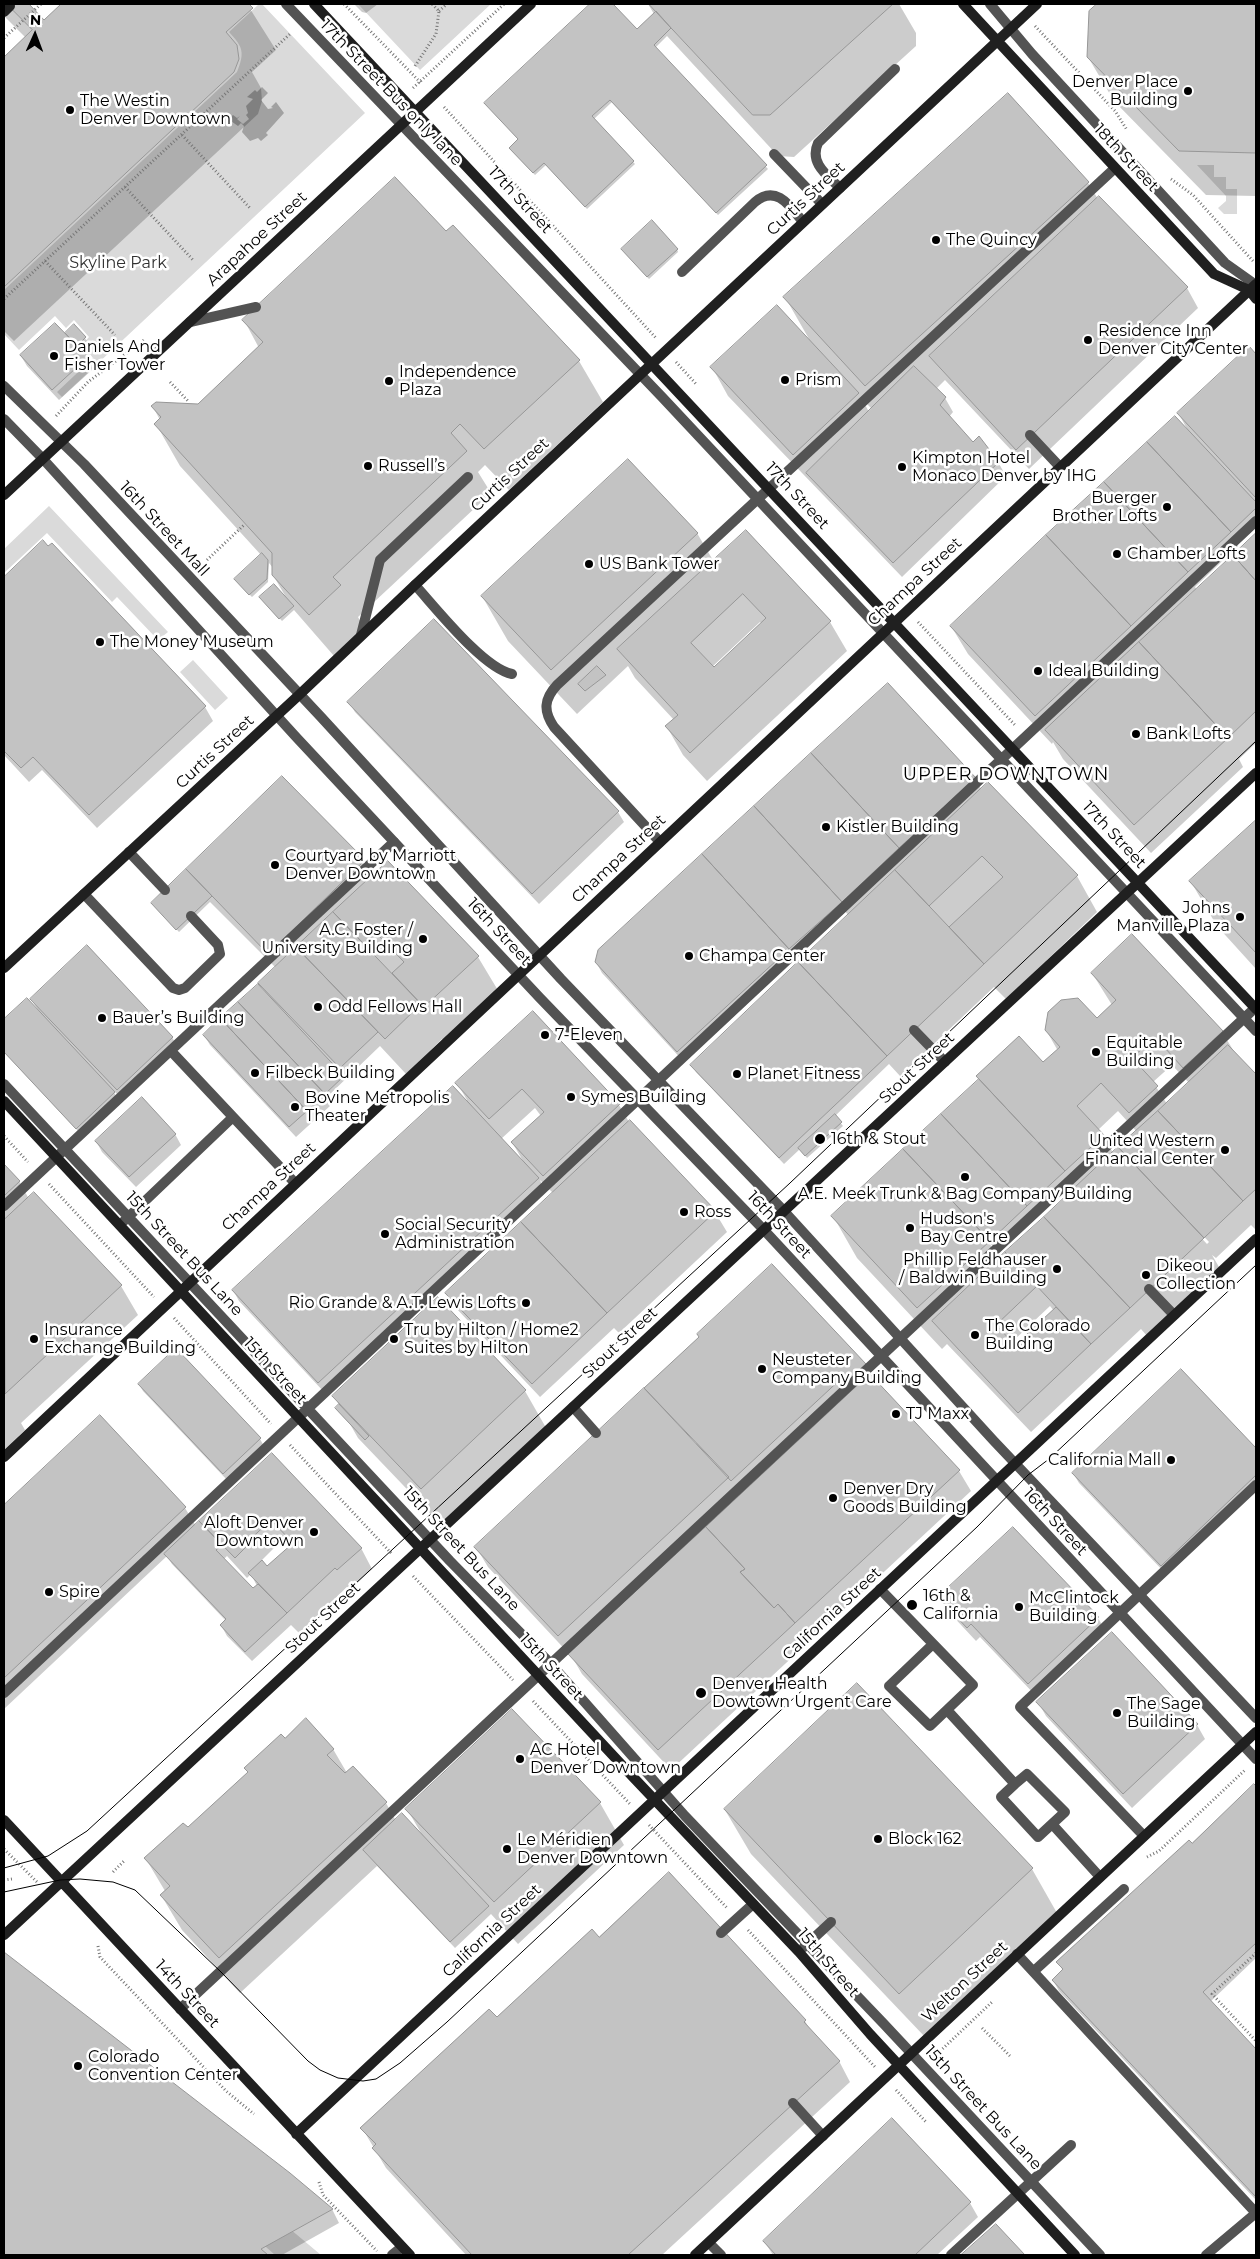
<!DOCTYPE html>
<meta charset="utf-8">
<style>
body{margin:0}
#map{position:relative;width:1260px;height:2259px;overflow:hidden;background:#fff;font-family:Montserrat,sans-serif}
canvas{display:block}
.frame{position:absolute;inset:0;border:5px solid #000;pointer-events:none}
.north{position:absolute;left:10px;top:10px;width:50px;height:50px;-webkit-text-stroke:4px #fff;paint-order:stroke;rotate:2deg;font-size:14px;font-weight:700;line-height:20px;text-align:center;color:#000}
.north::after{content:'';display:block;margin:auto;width:18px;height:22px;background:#000;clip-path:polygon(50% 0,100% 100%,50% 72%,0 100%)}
</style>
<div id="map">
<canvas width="1260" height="2259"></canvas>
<div class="frame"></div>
<div class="north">N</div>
</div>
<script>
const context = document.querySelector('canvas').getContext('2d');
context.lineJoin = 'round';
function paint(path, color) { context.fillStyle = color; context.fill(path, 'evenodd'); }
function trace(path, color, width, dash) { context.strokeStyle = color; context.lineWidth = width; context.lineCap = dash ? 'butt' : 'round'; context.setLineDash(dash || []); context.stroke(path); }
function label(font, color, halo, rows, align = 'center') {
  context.font = font + ' Montserrat,sans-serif'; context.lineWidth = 5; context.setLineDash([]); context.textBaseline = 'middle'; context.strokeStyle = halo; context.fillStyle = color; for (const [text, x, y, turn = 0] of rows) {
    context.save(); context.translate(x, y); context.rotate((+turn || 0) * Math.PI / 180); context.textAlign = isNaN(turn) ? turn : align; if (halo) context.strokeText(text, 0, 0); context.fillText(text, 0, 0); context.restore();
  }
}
paint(new Path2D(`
 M259,4H262L365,113L62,397L57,392L93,358L82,345L89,337L74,320L66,328L55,316L19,350L4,334V290L237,72C245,52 243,47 229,32Z
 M358,4H491L420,70Z
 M1197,165H1214V177H1226V189H1237V214H1224L1218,208L1226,201V196Z
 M49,506L168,632L158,640L117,597L112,602L47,533L4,573V549Z
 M193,660L228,698L215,710L180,672Z
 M271,2213L321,2255H275L248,2231Z`), '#dadada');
paint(new Path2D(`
 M262,87L268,93L261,100L268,109L273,108L271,107L276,102L284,113L266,133L268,135L261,141L258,138L250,141L242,132L244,126L241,123L238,126L228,119L233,115L237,118L240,116L237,119L243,124L249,119L246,115L248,113L246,106L253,99L247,97L255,90L257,92Z`), '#a1a1a1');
paint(new Path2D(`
 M4,4H27L43,22L63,4H247L276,50L252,72L261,88L262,101L258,114L14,341L4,331V58L26,38L4,16Z
 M354,4H378L366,13L362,12Z
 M592,4H612L637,31L654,14L648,4H899L916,33V46L794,157L778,156L667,36L655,48L768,169L718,215L612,102L594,119L635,164L587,209L546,165L535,175L512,151L519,139L486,103Z
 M1099,4H1256V196L1206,195L1114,101L1088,57L1090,12Z
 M1008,95L1088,183L1098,199L1187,288L1198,308L1029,469L945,380L936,389L945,398L953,412L949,417L973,444L998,462L1006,476L902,577L728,396L712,367L809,339L785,297ZM862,399L872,409L869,412Z
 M446,233L579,361L603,402L509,490L485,465L478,472L491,493L358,617L364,628L334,656L294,610L282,621L263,600L287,599L273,575V568L269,563L268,582L252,597L237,582L261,555L180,466L156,424L160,420L153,407L198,405L259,348L244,320Z
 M677,249L678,252L649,279L624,252Z
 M74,326L85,338L93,352L86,358L93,369L59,400L27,366L21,356L65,335Z
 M1249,348L1256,356V524L1236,543L1238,546L1195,587L1197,590L1256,535V743L1239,759L1243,767L1151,853L1063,759L1053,742L1052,744L968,654L951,626L1187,429L1179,414Z
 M746,532L830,622L847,651L707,781L683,755L667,727L674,720L635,678L628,666L577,714L508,641L482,596L697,533L714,562ZM760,622L762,624L714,669L712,667Z
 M43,542L205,707L213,721L97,828L42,770L29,782L4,755V579Z
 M434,621L618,812L624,822L539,904L355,712L349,702Z
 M975,779L982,790L1077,876L1097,912L1006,999L994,987L900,1076L889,1064L835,1116L843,1126L807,1158L800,1149L784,1164L696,1072L692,1065L849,916L844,910L792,957L794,961L684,1062L602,973L596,962Z
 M1256,821V969L1217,926L1191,882Z
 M364,861L373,877L478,957L499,992L445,1042L442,1039L406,1074L380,1046L327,1097L323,1094L330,1106L296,1137L210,1045L204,1035L265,992L260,983L276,968L210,902L179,932L154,906L190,874L187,870Z
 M1092,973L1222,1032L1235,1053L1256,1076V1230L1251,1225L1216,1258L1212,1255L1219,1267L1147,1336L1141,1329L1031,1432L947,1344L942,1349L857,1258L833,1216L1043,1064L1058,1051L1046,1030L1097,1020L1112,1005ZM1172,1065L1189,1083L1167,1104L1153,1082ZM1118,1111L1137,1132L1114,1154L1098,1130ZM1135,1163L1209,1242L1207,1244L1133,1165ZM1065,1181L1074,1190L999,1260L990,1244L994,1247ZM1050,1306L1054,1311L1015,1347L1011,1343Z
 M31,999L172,1037L178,1048L123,1100L113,1090L116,1096L78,1131L4,1052V1021L26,1000L38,1010Z
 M533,1013L619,1105L629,1122L715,1212L727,1232L619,1333L614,1328L540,1397L455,1307L447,1293L553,1193L540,1180L544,1189L324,1392L239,1301L233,1290L467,1100L457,1083ZM535,1108L541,1116L512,1142L523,1161L501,1139Z
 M175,1134L181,1145L136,1187L102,1152L96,1141Z
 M4,1166L19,1181L29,1199L34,1194L121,1286L138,1315L21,1423L25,1430L4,1450Z
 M865,1364L875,1381L959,1471L971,1491L671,1770L582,1674L572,1657L488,1567L476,1547Z
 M1181,1371L1256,1450V1491L1167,1575L1079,1483L1073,1473Z
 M139,1384L260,1439L264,1446L227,1480L143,1391Z
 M525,1391L549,1433L446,1530L358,1438L350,1424L338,1411L339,1405L334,1396Z
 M100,1417L185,1508L196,1526L272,1455L361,1548L372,1569L350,1590L347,1587L299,1633L291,1625L252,1661L227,1636L221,1625L226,1621L172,1564L167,1556L4,1709V1506ZM283,1539L290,1546L267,1568L261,1561ZM227,1556L247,1578L251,1574L257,1586L253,1590L224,1559Z
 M1013,1528L1098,1618L1106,1632L1037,1697L980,1637L976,1641L948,1611L940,1597Z
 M1112,1634L1197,1725L1205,1739L1132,1808L1046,1716L1038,1702Z
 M512,1711L600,1803L624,1845L518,1944L491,1914L455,1948L377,1866L240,1993L182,1930L161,1895L165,1891L146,1859L188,1829L285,1740L333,1749L347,1773L353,1768L386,1803L396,1821L421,1833L407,1809Z
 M1254,1786L1256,1788V1958L1210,2002L1256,2051V2200L1059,1991L1053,1980L1063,1971L1058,1962L1192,1845Z
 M725,1810L1032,1869L1057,1913L925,2037L751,1854Z
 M669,1874L805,2021L812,2033L839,2061L850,2082L662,2255H466L386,2168L362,2128L599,1938Z
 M4,1954L289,2174L332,2209L339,2223L282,2255H4Z
 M892,2120L970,2203L978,2217L937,2255H773L764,2241Z
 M995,2225L1023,2255H963Z`), '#0003');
const building = new Path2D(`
 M7,4H29L44,20L61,4H249L253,8L226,32L237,45L239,59L234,72L4,287V57L32,30Z
 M590,4H613L637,29L656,11L671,28L654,45L767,165L716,213L610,100L592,116L634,161L585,207L544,163L533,173L509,148L518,139L484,103Z
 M649,4H893L770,115H753Z
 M1097,4H1256V153L1179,151L1087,57L1089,11Z
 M1008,93L1089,182L865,386L783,297Z
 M395,177L446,231L453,225L580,360L484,449L460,424L451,433L467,451L333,577L341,585L309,615L272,575V553L154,424L161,417L151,406L156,402L198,404L263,342L242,320Z
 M1099,196L1188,287L1016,450L929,356Z
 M652,220L678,249L647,277L621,249Z
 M777,305L859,393L793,455L710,367Z
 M55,323L88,357L52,390L20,355Z
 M74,324L86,337L77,346L65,333Z
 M1249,346L1256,354V498L1177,413Z
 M914,366L946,397L940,405L973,442L979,436L999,462L893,563L806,473Z
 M1175,416L1256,502V508L1231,532L1147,442Z
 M1147,442L1231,532L1188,572L1104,482Z
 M628,459L698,533L551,670L481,596Z
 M1104,482L1188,572L1131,626L1046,535Z
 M746,530L831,621L690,753L665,726L678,715L617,649ZM743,594L766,618L714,667L691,643Z
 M1256,533V581L1233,555Z
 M1046,535L1131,626L1035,716L950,626Z
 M43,540L48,546L52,543L206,706L89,815L33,757L21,768L4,751V577Z
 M262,553L268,560L267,579L249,595L234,579Z
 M1233,555L1256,581V711L1228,738L1139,642Z
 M274,584L294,606L279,619L259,597Z
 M434,619L619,811L532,894L347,702Z
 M1139,642L1228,738L1134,825L1045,730Z
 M597,666L606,675L585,691L578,684Z
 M888,683L976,778L899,848L811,753Z
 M811,753L899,848L842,902L754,806Z
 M282,776L365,860L268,954L186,869Z
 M988,782L1078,875L984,964L949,927L1003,877L982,856L929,906L895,870Z
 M754,806L842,902L789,949L702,854Z
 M1256,820V953L1189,881Z
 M702,854L789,949L677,1052L595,962L598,950Z
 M388,861L479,956L424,1007L392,973L404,962L377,934L365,945L333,912Z
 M186,869L212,896L176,930L151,903Z
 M895,870L984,964L887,1056L798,962Z
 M333,912L421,1004L385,1039L296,947Z
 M1132,934L1223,1031L1183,1068L1155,1037L1132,1058L1158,1086L1129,1113L1101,1083L1077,1106L1104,1135L1065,1171L976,1076L1019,1036L1043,1062L1060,1047L1045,1030L1048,1012L1061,1000L1078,998L1097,1018L1116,1000L1091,973Z
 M87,945L173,1037L117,1090L30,999Z
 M296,947L378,1032L340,1068L258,983Z
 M798,962L887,1056L779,1158L690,1065Z
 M258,984L344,1076L325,1094L238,1002Z
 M27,998L115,1092L76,1129L4,1052V1019Z
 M238,1002L325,1094L307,1111L220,1018Z
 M533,1011L620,1104L543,1176L511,1142L544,1112L522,1089L489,1119L455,1083Z
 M220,1018L307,1111L289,1127L203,1035Z
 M1228,1045L1256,1074V1189L1243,1201L1158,1111Z
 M979,1079L1065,1171L1027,1206L941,1114Z
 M453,1086L539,1178L318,1383L232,1290Z
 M142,1097L176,1134L129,1177L95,1141Z
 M1158,1111L1243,1201L1204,1238L1118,1147Z
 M835,1114L842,1122L805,1156L798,1148Z
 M941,1114L1027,1206L990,1241L903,1149Z
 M630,1120L716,1211L607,1313L521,1222Z
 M1118,1147L1204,1238L1130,1308L1044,1217Z
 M903,1149L990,1241L917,1308L831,1216Z
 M4,1164L20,1181L4,1196Z
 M34,1192L122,1285L5,1394L4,1220Z
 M1044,1217L1130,1308L1091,1344L1005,1252Z
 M521,1222L607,1313L532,1384L445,1293Z
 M1005,1252L1037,1286L996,1325L1015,1345L1056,1307L1091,1344L1018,1413L932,1321Z
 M772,1264L866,1364L849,1380L845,1375L731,1481L644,1388L699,1337L697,1334Z
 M438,1297L526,1390L421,1489L332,1396Z
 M176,1348L261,1438L223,1474L138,1384Z
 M1181,1369L1256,1448V1475L1161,1566L1072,1473Z
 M870,1374L960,1470L795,1623L778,1604L774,1608L740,1572L745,1569L706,1527Z
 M644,1388L729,1477L558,1636L474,1547Z
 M339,1404L369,1436L365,1440L335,1408Z
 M100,1415L186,1507L4,1678V1505Z
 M272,1453L362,1548L337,1570L335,1568L287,1613L248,1573L262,1560L267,1566L293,1543L271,1520L245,1544L247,1546L235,1558L199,1521Z
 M199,1521L222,1545L216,1550L253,1588L258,1584L287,1613L245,1652L220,1625L226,1619L164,1554Z
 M706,1527L745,1569L740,1572L774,1608L778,1604L795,1623L658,1750L568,1654Z
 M1013,1527L1099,1617L1028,1684L971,1624L967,1628L938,1597Z
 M1112,1632L1198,1724L1123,1794L1036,1702Z
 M857,1683L1033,1868L899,1994L724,1809Z
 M512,1709L601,1802L494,1902L405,1809Z
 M306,1718L334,1749L327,1755L345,1773L353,1766L387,1802L219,1958L160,1895L170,1886L144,1858L183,1823L188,1827L248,1772L244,1768L281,1734L285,1738Z
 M1254,1784L1256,1786V1943L1203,1992L1256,2049V2197L1052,1980L1063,1969L1056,1962L1189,1840L1192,1843Z
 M402,1813L489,1906L450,1942L363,1850Z
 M669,1872L806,2020L804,2022L840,2061L628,2255H472L372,2148L376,2144L360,2128L489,2009L497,2017L592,1929L599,1937Z
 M4,1952L290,2173L333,2209L261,2249L268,2255H4Z
 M892,2118L971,2202L915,2255H776L763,2241Z
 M996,2224L1025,2255H961Z`);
paint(building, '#c3c3c3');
trace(building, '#979797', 1);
trace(new Path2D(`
 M344,4L422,84
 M439,11L447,4
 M1035,26L1115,111L1127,130
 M4,38L41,4
 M415,66L436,34L439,11L432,4
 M413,88L504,4
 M444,107L656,338
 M182,135L250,208
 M1171,179L1193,195L1253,261
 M125,187L194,261
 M45,261L115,335
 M4,299L291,33
 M676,362L697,385
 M170,382L189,402
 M56,416L88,382L144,340
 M207,560L245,524
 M918,622L1015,725
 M4,1136L28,1162
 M49,1184L154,1297
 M174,1318L271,1424
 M290,1445L392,1554
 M413,1576L513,1680
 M533,1701L630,1804
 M649,1825L727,1908
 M4,1849L37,1882
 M1147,1857L1159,1851L1245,1770
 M113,1872L124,1861
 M4,1880L12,1879
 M748,1930L875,2067
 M98,1946L100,1957L226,2091L254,2114
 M1256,1953L1212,1994L1256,2041
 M982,2028L1010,2056
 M935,2056L992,2002
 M896,2090L926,2122
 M319,2182L323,2195L377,2251`), '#757575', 3, [1, 2.5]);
trace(new Path2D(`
 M286,4L662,397L1256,1031
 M990,4L1032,54L1225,263L1256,285
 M774,154L822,204
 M840,188C827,175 809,163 818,143L895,69
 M682,272L755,202C776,184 790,206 803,222
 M190,322L256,307
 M1030,435L1060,467
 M415,585C436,608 483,668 512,674
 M361,635L380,560L468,477
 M660,842L554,727C543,711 544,699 557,685L1114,169
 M129,852L165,890
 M84,894L173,988L179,990L185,988L220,954L218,945L191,916
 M914,1030L945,1062
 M171,1051L295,1183
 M4,1084L450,1561L551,1664L685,1816L883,2023L1100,2255
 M4,1206L394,842
 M124,1221L233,1117
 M1149,1289L1174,1315
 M573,1407L596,1433
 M880,1589L973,1685L930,1726L889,1686L933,1644
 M4,1693L1256,521
 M947,1710L1015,1784L1027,1774L1065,1812L1052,1824L1100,1877
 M1015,1784L1001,1797L1038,1837L1052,1824
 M1144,1836L1020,1707L1256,1485
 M721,1933L753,1904
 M804,1947L831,1922
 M1017,1954L1256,2213
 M1034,1971L1124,1889
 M180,2009L1255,1008
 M793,2103L823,2136
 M709,2243L721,2255
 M392,2255L402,2247
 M951,2255L1071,2145`), '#535353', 10);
trace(new Path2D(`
 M4,386L84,464L321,717L561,979L784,1211L993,1440L1256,1718
 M4,419L43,459L297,738L540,998L764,1230L1256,1759
 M1206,2255L1256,2213`), '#535353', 10);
trace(new Path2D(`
 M314,4L1256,1009
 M963,4L1214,274L1249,290L1256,299
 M4,12L10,6
 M4,495L531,4
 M4,968L299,695L415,585L1037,4
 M4,1101L633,1777L799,1952L870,2034L1075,2255
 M4,1457L1256,284
 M4,1820L410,2255
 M4,1935L1256,773
 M296,2134L1256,1239
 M695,2255L1256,1732`), '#202020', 10);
trace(new Path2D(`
 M4,1868L48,1856L87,1831L790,1183L1256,741
 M4,1892L60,1880L80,1879L113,1882L135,1890L221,1972L308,2061L320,2070L338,2078L363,2081L376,2079L400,2063L447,2022L977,1527L1028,1475L1049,1459L1256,1265`), '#000', 1);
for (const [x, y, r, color] of [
 [1188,91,5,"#000"],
 [70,110,5,"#000"],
 [936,240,5,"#000"],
 [1088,340,5,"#000"],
 [54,356,5,"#000"],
 [785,380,5,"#000"],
 [389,381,5,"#000"],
 [368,466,5,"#000"],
 [902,467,5,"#000"],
 [1167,507,5,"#000"],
 [1117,554,5,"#000"],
 [589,564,5,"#000"],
 [100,642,5,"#000"],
 [1038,671,5,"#000"],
 [1136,734,5,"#000"],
 [826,827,5,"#000"],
 [275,865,5,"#000"],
 [1240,917,5,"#000"],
 [423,939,5,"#000"],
 [689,956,5,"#000"],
 [318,1007,5,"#000"],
 [102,1018,5,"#000"],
 [545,1035,5,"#000"],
 [1096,1052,5,"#000"],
 [255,1073,5,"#000"],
 [737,1074,5,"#000"],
 [571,1097,5,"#000"],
 [295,1107,5,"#000"],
 [820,1139,6,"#000"],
 [1225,1150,5,"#000"],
 [965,1177,5,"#000"],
 [684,1212,5,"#000"],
 [910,1228,5,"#000"],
 [385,1234,5,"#000"],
 [1057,1269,5,"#000"],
 [1146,1275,5,"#000"],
 [526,1303,5,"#000"],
 [975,1335,5,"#000"],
 [34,1339,5,"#000"],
 [394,1339,5,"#000"],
 [762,1369,5,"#000"],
 [896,1414,5,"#000"],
 [1171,1460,5,"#000"],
 [833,1498,5,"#000"],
 [314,1532,5,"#000"],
 [49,1592,5,"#000"],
 [912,1605,6,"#000"],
 [1019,1607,5,"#000"],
 [701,1693,6,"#000"],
 [1117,1713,5,"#000"],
 [520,1759,5,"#000"],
 [878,1839,5,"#000"],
 [507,1849,5,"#000"],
 [78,2066,5,"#000"]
]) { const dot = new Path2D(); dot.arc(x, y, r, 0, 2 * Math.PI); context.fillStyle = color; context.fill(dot); trace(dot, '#fff', 2); }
label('16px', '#000', '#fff', [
 ["Denver Place",1178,82,"right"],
 ["Building",1178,100,"right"],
 ["The Westin",80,101],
 ["Denver Downtown",80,119],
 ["The Quincy",946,240],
 ["Residence Inn",1098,331],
 ["Denver City Center",1098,349],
 ["Daniels And",64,347],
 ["Fisher Tower",64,365],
 ["Independence",399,372],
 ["Plaza",399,390],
 ["Prism",795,380],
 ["Kimpton Hotel",912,458],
 ["Monaco Denver by IHG",912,476],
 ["Russell’s",378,466],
 ["Buerger",1157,498,"right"],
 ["Brother Lofts",1157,516,"right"],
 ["Chamber Lofts",1127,554],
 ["US Bank Tower",599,564],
 ["The Money Museum",110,642],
 ["Ideal Building",1048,671],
 ["Bank Lofts",1146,734],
 ["Kistler Building",836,827],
 ["Courtyard by Marriott",285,856],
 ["Denver Downtown",285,874],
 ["Johns",1230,908,"right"],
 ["Manville Plaza",1230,926,"right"],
 ["A.C. Foster /",413,930,"right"],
 ["University Building",413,948,"right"],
 ["Champa Center",699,956],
 ["Odd Fellows Hall",328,1007],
 ["Bauer’s Building",112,1018],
 ["7-Eleven",555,1035],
 ["Equitable",1106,1043],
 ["Building",1106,1061],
 ["Filbeck Building",265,1073],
 ["Planet Fitness",747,1074],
 ["Symes Building",581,1097],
 ["Bovine Metropolis",305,1098],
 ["Theater",305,1116],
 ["16th & Stout",831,1139],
 ["United Western",1215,1141,"right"],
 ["Financial Center",1215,1159,"right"],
 ["A.E. Meek Trunk & Bag Company Building",965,1194,"center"],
 ["Ross",694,1212],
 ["Hudson's",920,1219],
 ["Bay Centre",920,1237],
 ["Social Security",395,1225],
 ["Administration",395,1243],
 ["Phillip Feldhauser",1047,1260,"right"],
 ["/ Baldwin Building",1047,1278,"right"],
 ["Dikeou",1156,1266],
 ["Collection",1156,1284],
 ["Rio Grande & A.T. Lewis Lofts",516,1303,"right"],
 ["The Colorado",985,1326],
 ["Building",985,1344],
 ["Insurance",44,1330],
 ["Exchange Building",44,1348],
 ["Tru by Hilton / Home2",404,1330],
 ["Suites by Hilton",404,1348],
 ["Neusteter",772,1360],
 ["Company Building",772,1378],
 ["TJ Maxx",906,1414],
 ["California Mall",1161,1460,"right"],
 ["Denver Dry",843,1489],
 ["Goods Building",843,1507],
 ["Aloft Denver",304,1523,"right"],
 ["Downtown",304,1541,"right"],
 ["Spire",59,1592],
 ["16th &",923,1596],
 ["California",923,1614],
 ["McClintock",1029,1598],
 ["Building",1029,1616],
 ["Denver Health",712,1684],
 ["Dowtown Urgent Care",712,1702],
 ["The Sage",1127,1704],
 ["Building",1127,1722],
 ["AC Hotel",530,1750],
 ["Denver Downtown",530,1768],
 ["Block 162",888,1839],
 ["Le Méridien",517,1840],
 ["Denver Downtown",517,1858],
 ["Colorado",88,2057],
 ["Convention Center",88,2075]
], 'left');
label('16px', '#000', '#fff', [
 ["17th Street Bus only lane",391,93,46],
 ["18th Street",1126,158,47],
 ["Curtis Street",806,199,-43],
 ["17th Street",520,200,47],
 ["Arapahoe Street",257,239,-43],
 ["Curtis Street",510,475,-43],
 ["17th Street",797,496,47],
 ["16th Street Mall",164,529,47],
 ["Champa Street",915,582,-43],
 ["Curtis Street",215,752,-43],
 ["17th Street",1114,835,47],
 ["Champa Street",619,859,-43],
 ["16th Street",499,932,47],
 ["Stout Street",917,1068,-43],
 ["Champa Street",269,1187,-43],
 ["16th Street",779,1225,47],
 ["15th Street Bus Lane",184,1254,47],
 ["Stout Street",620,1343,-43],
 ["15th Street",275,1371,47],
 ["16th Street",1055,1522,47],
 ["15th Street Bus Lane",461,1549,47],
 ["California Street",832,1614,-43],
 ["Stout Street",323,1618,-43],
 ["15th Street",551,1667,47],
 ["California Street",492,1931,-43],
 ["15th Street",828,1963,49],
 ["Welton Street",965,1982,-43],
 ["14th Street",187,1994,47],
 ["15th Street Bus Lane",983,2108,47]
]);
label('16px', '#313131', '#fff', [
 ["Skyline Park",118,263]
]);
context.letterSpacing = '1px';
label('18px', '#000', '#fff', [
 ["UPPER DOWNTOWN",1006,775]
]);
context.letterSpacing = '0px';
</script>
